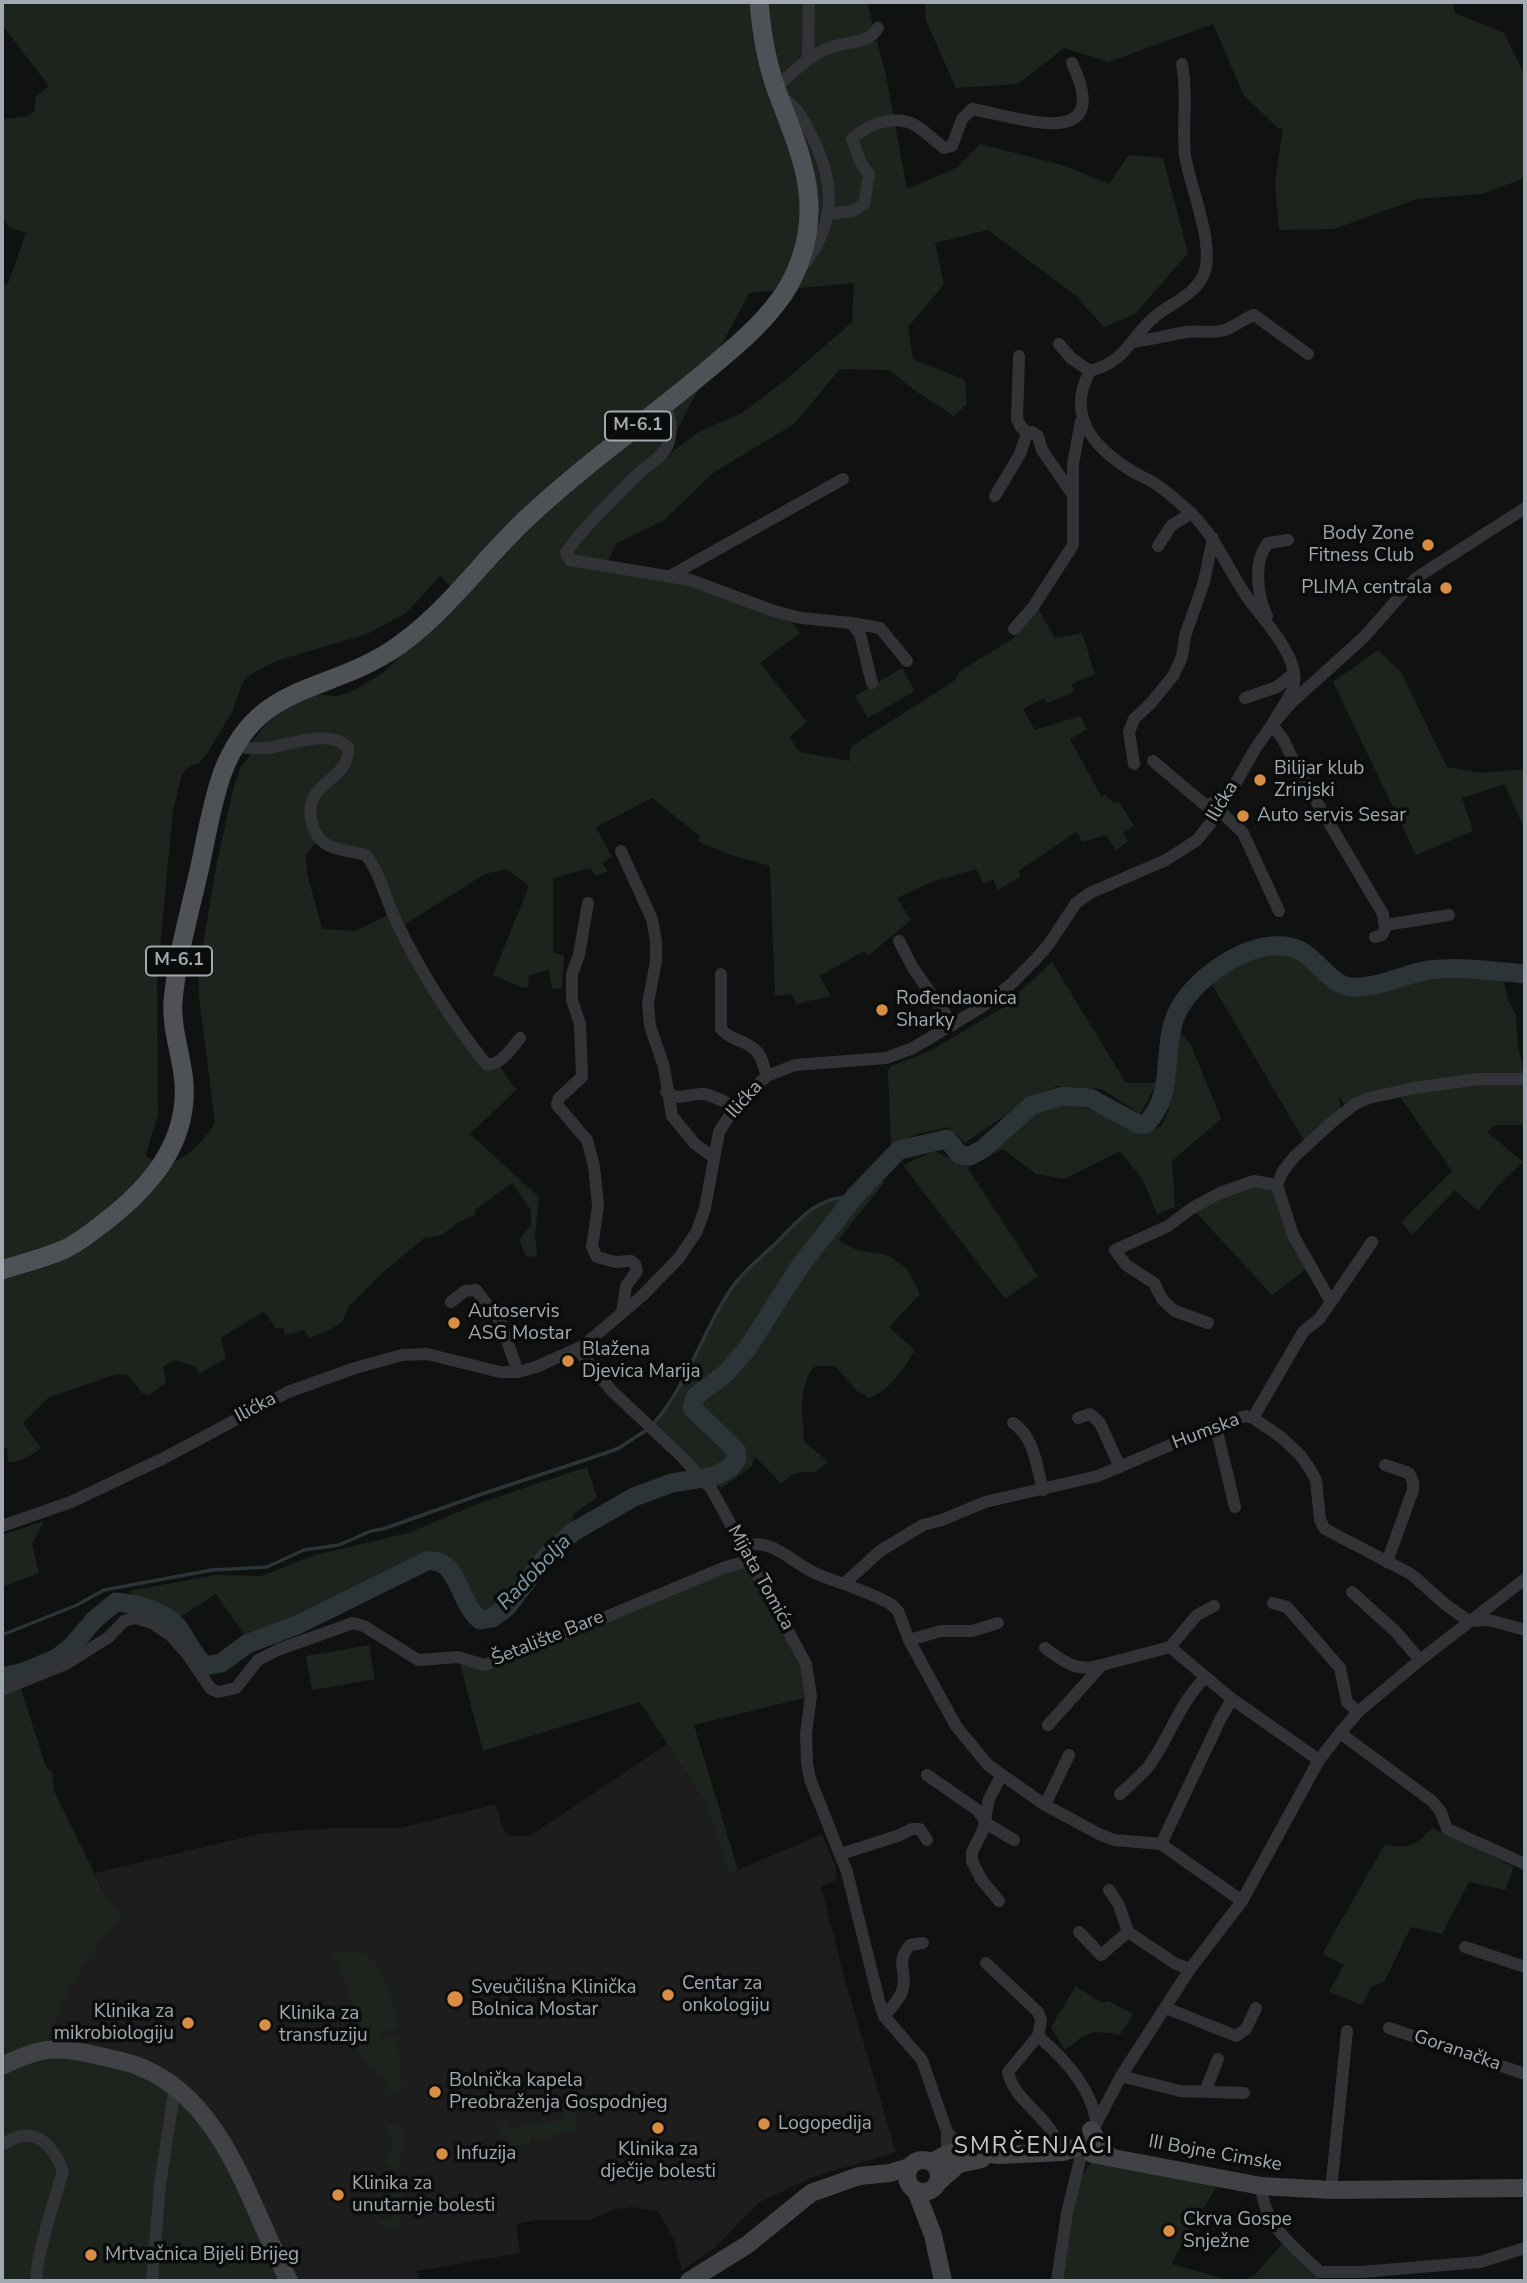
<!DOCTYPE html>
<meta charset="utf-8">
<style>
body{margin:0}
#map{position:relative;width:1527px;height:2283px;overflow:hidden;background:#101111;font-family:"Nunito Sans",sans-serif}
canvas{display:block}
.frame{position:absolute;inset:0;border:4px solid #a3a9b0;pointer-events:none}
</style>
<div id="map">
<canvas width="1527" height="2283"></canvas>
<div class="frame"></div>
</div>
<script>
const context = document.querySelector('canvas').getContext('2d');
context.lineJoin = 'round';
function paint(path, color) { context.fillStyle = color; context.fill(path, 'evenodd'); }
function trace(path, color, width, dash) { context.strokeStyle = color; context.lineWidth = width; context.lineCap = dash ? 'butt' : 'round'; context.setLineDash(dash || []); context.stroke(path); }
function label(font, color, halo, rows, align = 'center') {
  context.font = font + ' "Nunito Sans",sans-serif'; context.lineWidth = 7; context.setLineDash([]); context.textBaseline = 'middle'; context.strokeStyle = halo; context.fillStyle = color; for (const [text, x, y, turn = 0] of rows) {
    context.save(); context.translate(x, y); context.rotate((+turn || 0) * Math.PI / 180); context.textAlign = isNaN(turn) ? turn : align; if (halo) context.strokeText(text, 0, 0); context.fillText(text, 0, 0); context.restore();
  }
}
paint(new Path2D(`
 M667,1744L705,1802L729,1874L822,1834L835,1865L837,1880L821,1886L844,1977L896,2152L813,2177L758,2203L716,2247L682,2270L674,2240L658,2211L631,2207L612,2210L590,2220H536L516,2224L520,2253L417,2271L419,2281H293L41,2043L107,1899L95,1873L258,1834L331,1828H401L496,1804L503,1829L510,1836H530Z`), '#1d1d1e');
paint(new Path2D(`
 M2,2H867L886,76L907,189L956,168L980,144L1062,165L1109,184L1129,155L1163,158L1188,253L1135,314L1104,327L1075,295L988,230L935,243L944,284L908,327L913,359L965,380L967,404L954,416L917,392L889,370L840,369L794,424L713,473L663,521L617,543L608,560L783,610L800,633L760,663L807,722L789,737L800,752L850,761V751L852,746L954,681L960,671L1014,638L1037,607L1055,638L1082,633L1095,674L1072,684L1074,692L1047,703L1044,698L1023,709L1035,730L1080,716L1087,729L1070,739L1101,796L1106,795L1113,803L1119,802L1134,826L1123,833L1128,841L1116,851L1106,835L1082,842L1077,831L1019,871L1020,877L998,890L993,879L984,884L976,869L932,882L897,898L911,920L868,956L864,951L820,976L831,996L796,1004L792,994L775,996L770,866L731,855L698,842L700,836L652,798L596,827L612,857L602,863L608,871L595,876L591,868L553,878V952L564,956L562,988L552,989L549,970L529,975L528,987L523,988L493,975L529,886L506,869L485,874L399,928L486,1064L499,1065L510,1082L517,1089L470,1134L539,1197L535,1236L537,1257L526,1256L519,1240L531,1225V1210L512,1183L475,1210V1215L457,1223L442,1235L424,1238L381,1274L350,1305L342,1322L324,1333L308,1338L305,1330L285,1335L283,1327L276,1329L264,1311L221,1338L226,1358L199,1374L195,1366L174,1360L163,1367L166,1383L149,1395L142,1393L128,1375L116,1374L48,1398L23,1423L41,1448C32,1455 20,1463 8,1462L7,1448L2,1449V279L7,286L26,233L9,227L2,217V117L5,119L28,116L35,110V97L49,86L2,25ZM854,283L852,322L787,379L742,413L700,431L661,460L749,293ZM440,576L464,599L434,630L402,654L383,673L351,692L337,696L309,694L270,719L248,747L251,754L240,768L233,790L218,857L199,968V997L215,1123C198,1148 191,1154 164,1167L147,1157L146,1154L158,1114L157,981L173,810L182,774L191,765L198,764L207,754L232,712L243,682L251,674L276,661L367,634L406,613ZM319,839L373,864L392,913L356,931L322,929L307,873L306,854Z
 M925,2H1453L1455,13L1504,33L1525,76V178L1482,194L1417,199L1334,229L1279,230L1275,181L1283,129L1278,128L1244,96L1213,24L1109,62L1064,48L1018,84L956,88L926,21Z
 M1378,650L1401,672L1447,767L1480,773L1525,769V830L1504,784L1462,798L1473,831L1416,855L1333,682Z
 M902,668L915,691L868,718L855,696Z
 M1276,944L1300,950L1341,983L1351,987L1371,984L1430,970L1502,971L1507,997L1516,1016L1518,1045L1525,1079V1125H1495L1487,1132L1523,1162L1498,1186L1478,1211L1455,1190L1412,1235L1401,1222L1452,1171L1396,1091L1373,1094L1344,1104L1339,1097L1341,1114L1306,1144L1207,976L1247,951Z
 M1052,962L1126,1083H1157L1140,1114L1102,1089L1057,1086L1013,1110L965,1143L949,1127L916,1134L891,1147L888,1070L891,1066L930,1051L1001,1009Z
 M1177,1028L1191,1045L1221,1119L1172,1161L1175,1207L1157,1214L1143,1180L1120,1151L1064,1179L1036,1174L1003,1149L967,1167L1038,1276L1005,1299L903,1165L934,1151L953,1160L971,1161L999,1144L1036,1112L1066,1104L1100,1112L1135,1129L1161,1127L1169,1109Z
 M875,1175L885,1182L838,1240L859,1251L883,1254L891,1257L907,1269L920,1294L889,1327L915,1350C903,1370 890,1390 869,1398L857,1391L835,1366H815C797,1386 803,1416 804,1441L828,1462L815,1472C798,1471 793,1472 781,1484L755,1456L751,1467L720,1489L715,1476L706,1477L701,1469L689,1465L652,1425L671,1398L731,1288L751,1266L772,1247L803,1214L830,1200L855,1196Z
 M1246,1184L1277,1185L1310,1266L1272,1295L1192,1208Z
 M587,1467L597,1498L573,1514L572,1526L547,1550L491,1613L482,1614C462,1596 468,1572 441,1556L422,1560L247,1639L216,1594L177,1619L138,1601L129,1591L215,1575L262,1576L315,1555L408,1533L480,1503Z
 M44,1521L32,1544L39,1573L2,1587V1535Z
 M750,1560L786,1625L812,1696L694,1725L738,1870L729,1874L705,1802L640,1702L483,1751L458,1657L479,1664Z
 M369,1645L375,1679L312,1690L306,1656Z
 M19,1683L46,1767L52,1772L54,1791L107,1899L123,1918C81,1957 64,1995 45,2048L124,2061L200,2110L289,2281H2V1690Z
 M1432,1828L1514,1867L1505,1890L1469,1882L1442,1934L1411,1927L1384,1982L1371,1987L1362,2005L1329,1992L1344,1965L1322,1954L1385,1844C1410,1850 1414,1846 1432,1828Z
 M360,1951C388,1965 392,2001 397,2029L381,2032L382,2039L397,2037L402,2091L391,2094C384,2067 374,2074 360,2057C355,2026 353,1991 337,1961L332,1963L333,1956L339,1952Z
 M1076,1986L1102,2003L1109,2001L1133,2014L1120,2035C1090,2029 1087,2032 1065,2050L1051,2027Z
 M565,2110L572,2111L576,2114L578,2133L567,2135L566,2132L555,2134V2138H530L531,2144L515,2146L516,2159H520L521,2162L512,2163L507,2136L500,2137L503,2121L508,2119L510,2129L566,2119Z
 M394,2123L404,2134C403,2146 399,2160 399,2173C399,2191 413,2217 391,2229L380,2225V2220L389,2219L394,2166L386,2165L392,2145L388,2125Z
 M1092,2161L1217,2186L1174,2258L1172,2264L1232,2281H1062L1076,2185Z
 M1282,2244L1303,2261L1319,2279L1317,2281H1243L1255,2275Z`), '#1d241d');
trace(new Path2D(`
 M653,1424C686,1388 703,1330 731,1289C744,1270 763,1256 779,1240C803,1215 818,1197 855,1196
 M2,1635L77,1605L104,1590L212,1570L267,1567L304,1550L339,1545L371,1531L383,1529L482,1494L606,1453L619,1448L648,1429`), '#2c3438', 3.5);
trace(new Path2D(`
 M2,1677L24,1672L57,1658L73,1645L94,1620L116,1602C137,1604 167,1611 180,1630C189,1643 194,1657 206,1666L221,1663L247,1644L297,1625L427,1561C460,1558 457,1601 480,1620L492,1618L507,1607L545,1558L573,1532L634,1497L672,1483L715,1476L730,1468L737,1459L736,1450L692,1408L696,1396L725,1374L747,1349L800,1266L855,1196L875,1175L899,1150L947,1139L960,1155L970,1156L983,1149L1032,1105L1063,1096L1090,1098L1138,1124H1146C1178,1092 1159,1045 1179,1009C1198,974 1259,932 1299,950C1317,958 1330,985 1351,987C1377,989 1404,974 1429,970C1461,966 1494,971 1525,974`), '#2c3438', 19);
trace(new Path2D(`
 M808,60L809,2
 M776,87C795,71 814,50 839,45C855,41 868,43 878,28
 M779,96C800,109 801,116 812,137C836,184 836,225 802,267
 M829,214L853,211L864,204L869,175L860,161L852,139C866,126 888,116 908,122C921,126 933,140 944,148L952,146L962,119L972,109C1019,117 1115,154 1072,63
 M1132,342C1151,340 1168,335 1186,332C1200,330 1212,334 1225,330C1236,326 1243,319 1254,315L1308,354
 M1059,344L1071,358L1090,371C1122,362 1126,347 1147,324C1163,305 1191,300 1203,276C1217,247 1189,185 1185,155C1182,125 1188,94 1182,64
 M1019,356L1017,419L1021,427L1029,434
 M1090,371C1066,415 1092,446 1130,470C1138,475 1146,478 1154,483C1167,491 1179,502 1191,513C1216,537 1227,568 1247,597C1261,617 1299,656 1294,683C1292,697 1278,712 1272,725L1283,739L1299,772L1383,914L1385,929L1382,935L1375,937
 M665,405C670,417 673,427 669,441C665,457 647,465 636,476C612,500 587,524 566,552L570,560L690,580L774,611L801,618L851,623
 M995,496L1020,454L1026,436L1032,432L1038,436L1042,450L1073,495
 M1158,546L1171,526L1191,513
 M670,576L843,479
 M1267,616C1257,595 1253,561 1268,543L1288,540
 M1014,629L1033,607L1073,545V464L1081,421
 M872,683L860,634L851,623L880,628L907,661
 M1245,698L1277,687L1294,673
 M234,747C245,747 257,749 267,748C292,745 327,728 348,747C351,782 304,779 311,820C318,852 340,848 366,855C381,875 386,901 397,923C421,973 452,1021 486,1064C501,1066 511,1049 520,1038
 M1153,761L1205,805L1211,804L1229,790
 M1134,764L1129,732L1134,719L1151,703L1173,676L1182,657L1185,636L1204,582L1213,538
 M1220,811L1243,833L1279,911
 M621,851L652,919L656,941V961L648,1003L650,1026L664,1067L672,1116L695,1144L713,1157
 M588,903L579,955L572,974V1000L580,1024L582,1077L559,1098L557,1105L587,1140L594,1166L598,1206L592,1247L597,1257L615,1262L631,1261L635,1264L637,1271L626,1286L622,1313
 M1385,925L1449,915
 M899,941L913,968L953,1025
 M721,974V1029C731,1041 744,1039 755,1050C762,1055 764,1068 767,1076
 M666,1092C679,1102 690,1093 704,1094C715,1096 725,1102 735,1107
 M451,1302L465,1291L476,1290L500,1321L518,1372
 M1331,1302L1372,1242
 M1208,1323L1175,1311L1169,1306L1162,1299L1154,1283L1126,1265L1115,1250L1168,1226L1192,1208L1220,1193L1254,1181L1277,1185L1283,1171L1294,1157L1331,1123L1355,1104L1369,1098L1414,1088L1478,1079H1525
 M577,1349L612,1391L681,1456L712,1490L806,1664L811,1696L806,1733L807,1763L810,1779L847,1872L879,2001L884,2016L922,2060L947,2132
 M1078,1418L1090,1414L1100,1423L1120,1467
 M1253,1418L1303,1332L1319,1319L1331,1302L1293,1235L1277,1185
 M1013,1423C1035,1438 1036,1465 1043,1490
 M1216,1427L1235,1507
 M1385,1465L1409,1473L1413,1482V1490L1387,1562
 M2,1526L71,1502L162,1459L288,1392L355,1368L402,1355L427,1354L500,1372H518L536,1367L583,1346L642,1296L679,1258L697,1231L705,1208L719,1132L735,1107L757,1085L767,1076L795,1065L886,1058L913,1048L983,1006L1010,985L1034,961L1049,944L1076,903L1090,893L1166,860L1197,840L1220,811L1255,749L1272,725L1291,703L1364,637L1416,578L1525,508
 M744,1548C768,1533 796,1566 817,1574C841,1584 869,1591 892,1605L898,1611L909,1640L956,1726L988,1765L1045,1805L1099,1834L1114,1840L1161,1844L1242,1901
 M845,1583L880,1551L923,1525L942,1520L985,1502L1098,1476L1208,1429L1246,1416L1253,1418L1281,1437L1300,1455L1310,1469L1316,1480L1320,1520L1325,1529L1411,1574L1446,1605L1469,1621L1489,1620L1525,1630
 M1352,1592L1395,1631L1420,1660
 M1273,1603L1287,1607L1340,1668L1347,1702L1358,1712
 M909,1640L941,1631H972L998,1623
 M1170,1647L1232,1699L1319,1760
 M1045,1648C1064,1662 1077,1673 1102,1665
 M2,1690L66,1664L109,1637L124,1621L135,1618L152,1623L170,1635L187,1654L211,1689L218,1692L236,1688L258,1660L280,1649L353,1623L364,1626L418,1660L458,1657L484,1665L522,1652L723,1568L750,1560
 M1048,1725L1102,1665L1170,1647L1197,1615L1214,1606
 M1340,1733L1432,1801L1441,1812L1447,1829L1525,1864
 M927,1775L976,1809L989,1825L1014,1840
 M1120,1794C1130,1785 1139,1777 1148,1767C1169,1739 1179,1703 1205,1678
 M1045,1805L1069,1755
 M1161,1844L1221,1718L1232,1699
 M841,1854L897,1836L912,1829H920L927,1840
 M1109,1890L1119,1905L1128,1932
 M999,1901L981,1879L972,1861V1852L983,1830L989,1799L1001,1776
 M1079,1932L1101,1955L1128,1932L1176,1964L1190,1969
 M1465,1947L1525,1967
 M986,1963L1038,2012L1041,2020L1038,2036C1064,2058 1090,2086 1096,2120
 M1166,2008L1236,2036L1246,2029L1256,2008
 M884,2016C891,2008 901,1998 903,1988C907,1969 895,1963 910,1945L923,1943
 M1389,2028L1525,2074
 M1038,2036L1008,2072C1015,2105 1056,2118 1059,2153
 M1121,2076L1180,2091L1244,2093
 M1205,2092L1218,2059
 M1086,2143L1121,2076L1190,1969L1242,1901L1319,1760L1340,1733L1358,1712L1420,1660L1525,1579
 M2,2145C32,2124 51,2141 63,2171C57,2192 33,2265 37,2281
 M947,2154V2132L965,2151
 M1261,2186C1264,2226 1293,2246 1320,2272H1361L1480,2262L1525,2248
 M1331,2190L1347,2031
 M152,2281L160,2184L175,2087
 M1057,2281L1067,2213L1080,2160`), '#323336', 12);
trace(new Path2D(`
 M2,2066C46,2044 58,2047 104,2057C116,2060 129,2062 140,2067C225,2100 250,2208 289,2281
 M1091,2130L1100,2146L1109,2155
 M1092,2154L1261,2186L1331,2190L1525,2188
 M907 2176a16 16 0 1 1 32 0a16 16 0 1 1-32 0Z
 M932,2162L947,2154L965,2151L999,2155L1063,2152L1075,2148
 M937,2183L959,2164L982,2159
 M916,2191L933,2235L943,2281
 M689,2281L747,2245L811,2193L859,2176L890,2173L909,2167`), '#404246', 18);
trace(new Path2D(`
 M2,1270C23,1263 45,1258 65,1249C80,1242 93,1231 106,1221C150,1187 188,1143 184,1083C182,1056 171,1029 173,1001C177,957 189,914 199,871C206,839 211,806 222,774C256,683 320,695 389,652C444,617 479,563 526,519C580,468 641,425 699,377C726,354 755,332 777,303C797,278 809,243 809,211C810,167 788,123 774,83C766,58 761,28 759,2`), '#4e5155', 19);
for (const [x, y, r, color] of [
 [1428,545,7,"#d88e42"],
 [1446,588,7,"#d88e42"],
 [1260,780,7,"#d88e42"],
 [1243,816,7,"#d88e42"],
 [882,1010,7,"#d88e42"],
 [454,1323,7,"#d88e42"],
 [568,1361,7,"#d88e42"],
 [668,1995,7,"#d88e42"],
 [455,1999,9,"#d88e42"],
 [188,2023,7,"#d88e42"],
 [265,2025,7,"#d88e42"],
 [435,2092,7,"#d88e42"],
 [764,2124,7,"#d88e42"],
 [658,2128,7,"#d88e42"],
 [442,2154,7,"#d88e42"],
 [338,2195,7,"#d88e42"],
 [1169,2231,7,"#d88e42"],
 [91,2255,7,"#d88e42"]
]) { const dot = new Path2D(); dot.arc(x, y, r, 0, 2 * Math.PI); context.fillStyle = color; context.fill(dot); trace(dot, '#0b0c0c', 2.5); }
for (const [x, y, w] of [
 [638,426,66],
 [179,961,66]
]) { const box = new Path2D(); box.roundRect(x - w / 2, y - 14.5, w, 29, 5); context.fillStyle = '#0b0c0c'; context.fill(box); trace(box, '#a3a9b0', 2); }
label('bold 18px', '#a3a9b0', null, [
 ["M-6.1",638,426],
 ["M-6.1",179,961]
]);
label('19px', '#a3a9b0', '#0b0c0c', [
 ["Body Zone",1414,534,"right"],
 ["Fitness Club",1414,556,"right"],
 ["PLIMA centrala",1432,588,"right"],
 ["Bilijar klub",1274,769],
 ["Zrinjski",1274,791],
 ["Auto servis Sesar",1257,816],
 ["Rođendaonica",896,999],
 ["Sharky",896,1021],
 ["Autoservis",468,1312],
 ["ASG Mostar",468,1334],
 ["Blažena",582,1350],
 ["Djevica Marija",582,1372],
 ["Centar za",682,1984],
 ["onkologiju",682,2006],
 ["Sveučilišna Klinička",471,1988],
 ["Bolnica Mostar",471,2010],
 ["Klinika za",174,2012,"right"],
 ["mikrobiologiju",174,2034,"right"],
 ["Klinika za",279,2014],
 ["transfuziju",279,2036],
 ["Bolnička kapela",449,2081],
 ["Preobraženja Gospodnjeg",449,2103],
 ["Logopedija",778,2124],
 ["Klinika za",658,2150,"center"],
 ["dječije bolesti",658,2172,"center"],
 ["Infuzija",456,2154],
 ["Klinika za",352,2184],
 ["unutarnje bolesti",352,2206],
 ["Ckrva Gospe",1183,2220],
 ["Snježne",1183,2242],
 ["Mrtvačnica Bijeli Brijeg",105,2255]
], 'left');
label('19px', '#a3a9b0', '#0b0c0c', [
 ["Ilićka",1223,802,-59],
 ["Ilićka",745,1100,-48],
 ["Ilićka",256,1408,-28],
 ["Humska",1206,1432,-21],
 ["Mijata Tomića",760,1578,61],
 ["Šetalište Bare",548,1639,-22],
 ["Goranačka",1457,2051,19],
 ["III Bojne Cimske",1215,2154,10]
]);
label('italic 21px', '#7e9ba8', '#0b0c0c', [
 ["Radobolja",535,1573,-46]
]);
context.letterSpacing = '2px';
label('23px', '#c4c8cd', '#0b0c0c', [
 ["SMRČENJACI",1034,2147]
]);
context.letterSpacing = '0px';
</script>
